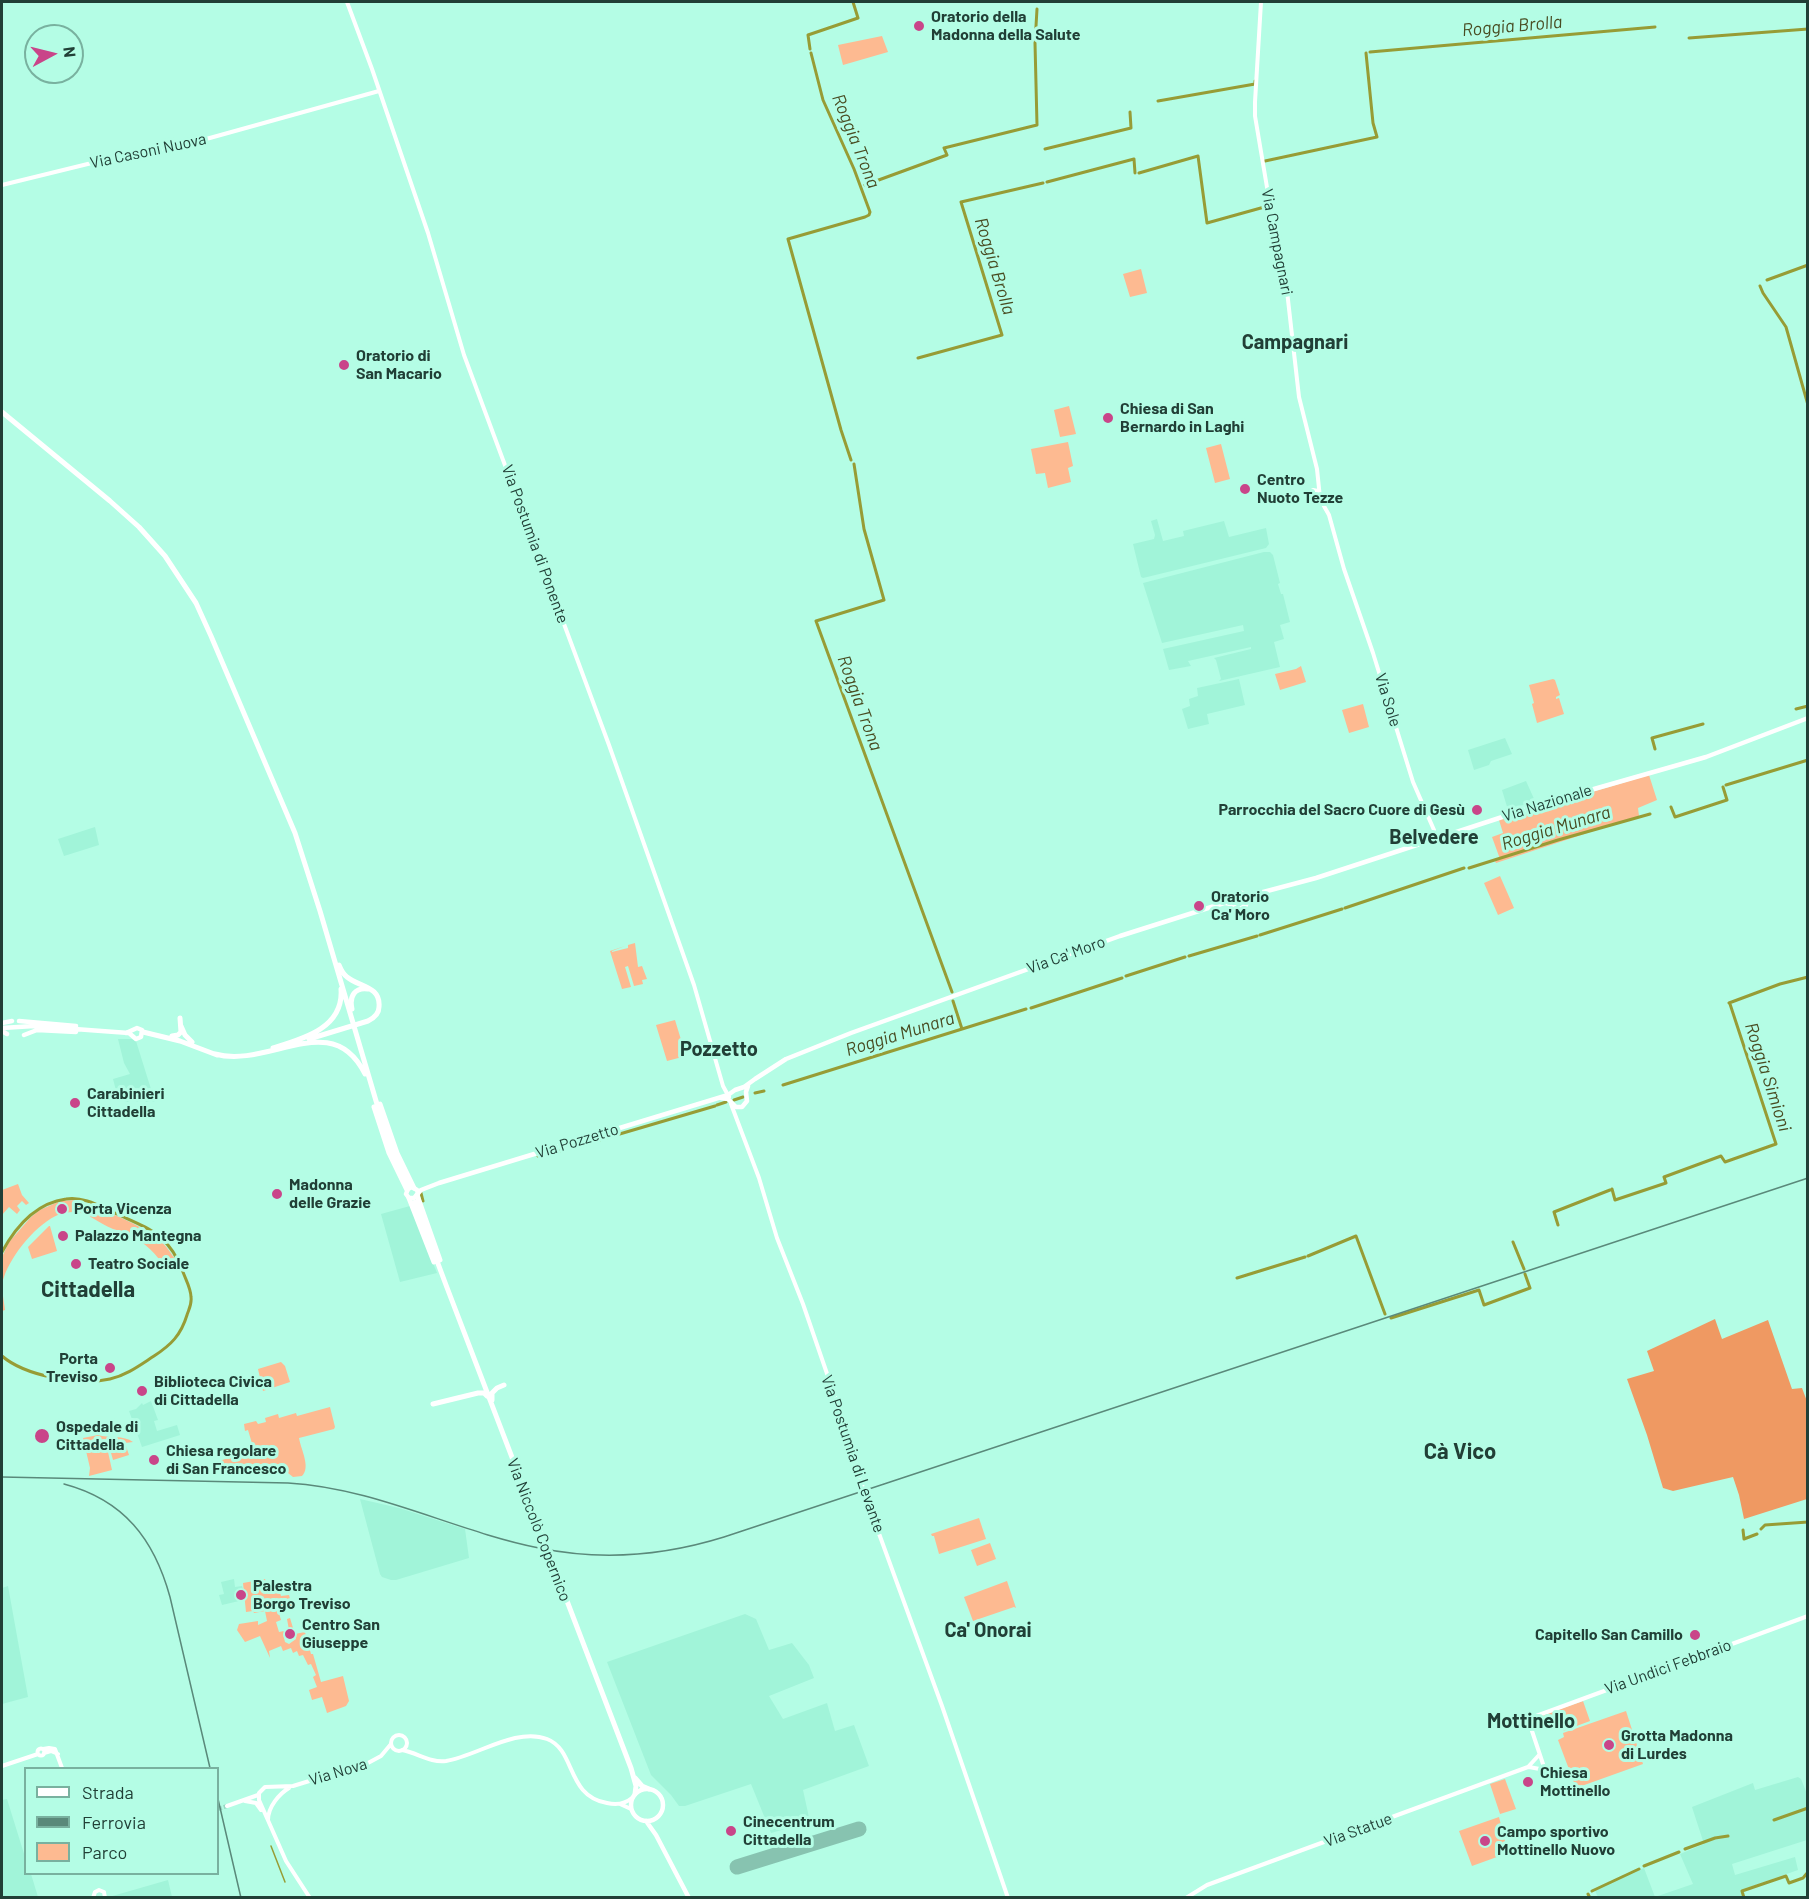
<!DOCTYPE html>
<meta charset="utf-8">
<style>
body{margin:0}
#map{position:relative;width:1809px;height:1899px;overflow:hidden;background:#b4fde5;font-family:Barlow,sans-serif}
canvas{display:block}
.frame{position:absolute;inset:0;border:3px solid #213f36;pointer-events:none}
.legend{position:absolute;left:24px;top:1767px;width:195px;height:108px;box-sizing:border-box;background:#b4fde5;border:2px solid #79b19f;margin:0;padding:8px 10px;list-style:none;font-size:18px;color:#213f36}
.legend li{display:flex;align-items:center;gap:12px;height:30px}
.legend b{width:30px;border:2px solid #79b19f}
.north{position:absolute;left:24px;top:24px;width:60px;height:60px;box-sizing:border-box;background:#b4fde5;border:2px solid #79b19f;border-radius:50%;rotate:83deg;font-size:16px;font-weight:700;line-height:24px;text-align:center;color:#213f36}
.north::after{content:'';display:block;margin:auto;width:21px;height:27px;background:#c94589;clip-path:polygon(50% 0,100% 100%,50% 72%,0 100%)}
</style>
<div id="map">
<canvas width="1809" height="1899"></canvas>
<div class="frame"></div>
<ul class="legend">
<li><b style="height:8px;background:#fff"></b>Strada</li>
<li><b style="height:8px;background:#5a897a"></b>Ferrovia</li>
<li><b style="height:16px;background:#fdba91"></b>Parco</li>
</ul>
<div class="north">N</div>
</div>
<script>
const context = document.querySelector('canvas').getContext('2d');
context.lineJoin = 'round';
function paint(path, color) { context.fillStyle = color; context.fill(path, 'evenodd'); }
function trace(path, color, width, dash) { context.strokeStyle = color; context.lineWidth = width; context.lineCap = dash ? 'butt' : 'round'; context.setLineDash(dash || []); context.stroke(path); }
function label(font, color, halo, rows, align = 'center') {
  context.font = font + ' Barlow,sans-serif'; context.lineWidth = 6; context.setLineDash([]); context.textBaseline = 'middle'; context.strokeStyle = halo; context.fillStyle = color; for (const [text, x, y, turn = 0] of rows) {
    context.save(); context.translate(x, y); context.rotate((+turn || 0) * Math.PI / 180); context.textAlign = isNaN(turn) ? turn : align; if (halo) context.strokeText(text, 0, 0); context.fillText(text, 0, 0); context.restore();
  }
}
paint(new Path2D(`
 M1157,519L1163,541L1184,536L1183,531L1224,521L1229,537L1266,528L1269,544L1266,548L1143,578L1141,577L1133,544L1154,539L1155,535L1151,521Z
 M1264,552H1270L1273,555L1280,583L1278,584L1281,594H1283L1290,622L1280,625L1284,639L1274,642L1280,667L1219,681L1221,679L1216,660L1214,658L1251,649V647L1188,661L1191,666L1169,670L1163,649L1244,631L1243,625L1162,643L1143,583Z
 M1239,679L1245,705L1207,714L1209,724L1188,729L1182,709L1190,706L1189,699L1198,696L1197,688Z
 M1505,738L1512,754L1491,761L1489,765L1474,770L1468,750Z
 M1526,781L1535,801L1508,810L1502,790Z
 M95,827L99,845L64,856L58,839Z
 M118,1039H132L136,1041L155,1102H119L113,1079L130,1074L124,1063Z
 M410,1206L437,1273L400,1282L381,1214Z
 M151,1401L158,1420L154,1421L157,1431L177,1425L180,1435L142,1447L129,1411L136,1409L142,1403L143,1405Z
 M360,1499L399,1508L465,1529L469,1558L396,1580H391L382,1577L380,1574Z
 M234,1579L235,1587L242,1586L243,1589L238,1590L239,1601L222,1605L219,1595L224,1594L221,1582Z
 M8,1586L28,1697L2,1704V1588Z
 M745,1614L756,1619L769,1650L792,1643L809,1665L814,1678L769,1696L783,1719L827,1703L835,1731L854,1725L869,1766L803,1790L810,1822L771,1833L751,1784L685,1806H679L671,1795L651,1775L607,1662Z
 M1798,1777L1801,1779L1807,1794V1840L1732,1864L1735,1875L1795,1857L1798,1870L1741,1890L1742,1897H1655L1693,1884L1680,1854L1704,1844L1692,1807L1753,1783L1755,1790Z
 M7,1799L25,1857L26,1874H31L38,1897H2V1800Z
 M1644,1868L1655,1897H1598L1594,1889Z
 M168,1880L172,1897H109Z`), '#a1f4d9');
paint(new Path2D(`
 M882,36L888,52L843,65L838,45Z
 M1141,269L1147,293L1130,297L1123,274Z
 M1069,406L1076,434L1060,437L1054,410Z
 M1068,442L1073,466L1068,468L1071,482L1048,488L1045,473L1036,474L1031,449Z
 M1221,444L1230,479L1215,483L1206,448Z
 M1301,666L1306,682L1280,690L1275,674L1296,669Z
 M1553,679L1555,680L1560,695L1556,697V699L1559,698L1564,714L1537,723L1532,704L1534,703L1529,685Z
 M1363,704L1369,727L1349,733L1342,710Z
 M1649,775L1657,800L1638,808L1639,816L1496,863L1495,861L1500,859L1492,837L1503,833L1499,820Z
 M1500,876L1514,908L1498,915L1484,883Z
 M635,943L638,967L642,966L647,979L642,980L643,984L634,986L628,966L625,967L631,987L622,989L610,951L625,946L612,951V952L628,948V945Z
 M675,1020L686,1056L667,1061L656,1025Z
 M18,1184L22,1195L29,1203L26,1205L22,1201L17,1206L20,1210L17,1214L9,1207L2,1215V1190Z
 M75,1200C94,1204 147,1228 161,1241C168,1248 173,1256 178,1264L164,1268C158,1254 144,1243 131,1235C125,1232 119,1231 113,1229C95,1222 85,1208 65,1213L61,1201Z
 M58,1202L61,1211L59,1212L60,1214C37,1223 12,1254 4,1277C0,1285 4,1300 5,1310L2,1311V1257L9,1242L31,1217L40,1210Z
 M49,1226H50L57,1251L32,1259L28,1247Z
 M281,1362L285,1366L290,1382L263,1391L258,1369Z
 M330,1407L335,1427L334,1429L299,1438C301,1450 311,1467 302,1476L293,1477L283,1469L221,1468L219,1461L254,1450L248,1430L245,1431L244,1424L256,1421L258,1424L266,1422L265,1418L278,1414L279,1418L296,1413L297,1416Z
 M98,1435C108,1438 124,1435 133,1442L125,1443L129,1455L113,1460L108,1442L106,1443L112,1470L89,1476L90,1468L83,1438Z
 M979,1518L986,1539L939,1554L934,1536H932L931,1534Z
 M990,1543L996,1559L977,1566L971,1550Z
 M265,1579L267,1584L277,1582L279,1586L289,1584L290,1586L279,1589L281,1596L289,1595L292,1606L278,1610L281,1620L276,1622L279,1632L289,1630L287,1619L290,1618L293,1628L295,1630L283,1634L285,1642L289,1644L296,1639L295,1634L305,1632L311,1654H313L321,1682L343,1676L349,1701L346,1706L327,1713L322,1697L312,1700L309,1690L317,1687L313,1677L316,1675L311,1664L308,1665L303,1655L299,1656L297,1651L293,1653L291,1648L283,1651L281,1646L269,1651L270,1658L260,1636L245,1642L237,1630L239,1624L258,1621V1625L267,1621L265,1611L254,1613L253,1611L246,1612L243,1583Z
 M1007,1581L1016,1608L1014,1607L973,1621L964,1597Z
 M1583,1701L1590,1721L1563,1731L1558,1719L1555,1718L1536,1724L1533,1723L1535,1718Z
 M1626,1711L1643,1764L1576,1788L1558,1740L1564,1737L1563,1733Z
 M1505,1779L1516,1809L1500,1814L1490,1784Z
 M1499,1817L1508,1853L1472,1866L1459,1831Z`), '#fdba91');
paint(new Path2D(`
 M1715,1319L1722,1339L1768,1320L1792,1389L1802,1388L1808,1404L1807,1499L1744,1519L1739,1495L1733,1477L1673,1491L1663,1488L1647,1435L1627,1379L1654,1371L1647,1351Z`), '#ef9962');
trace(new Path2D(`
 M271,1846L285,1882`), '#979c35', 1.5);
trace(new Path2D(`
 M1689,38L1808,29
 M810,49L808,35L858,18L853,2
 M1370,52L1655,27
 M811,53L823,100L854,169L870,212L869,215L865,217L788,239L841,430L851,460
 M1158,101L1255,84V81
 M1045,149L1131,128L1130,112
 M1265,161L1377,137L1373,123L1366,53
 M1139,173L1198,156L1207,223L1268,206
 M1047,182L1134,159L1135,173
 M865,185L947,155L944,148L1037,125L1035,43L1037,9
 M1767,280L1808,265
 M1760,286L1763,293L1786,327L1808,405
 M918,358L1002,335L961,202L1043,183
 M854,464L864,529L884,600L816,621L952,992
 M1796,709L1808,706
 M1655,749L1652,738L1703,724
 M1726,785L1808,760
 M1671,807L1675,817L1727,800L1723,787
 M1469,868L1558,840L1650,814
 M1345,908L1464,868
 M1260,935L1342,909
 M1189,956L1257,936
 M1126,976L1185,957
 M953,1001L962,1029
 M1729,1003L1780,984L1808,977
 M1031,1008L1122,978
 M783,1085L1026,1009
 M755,1093L764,1091
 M734,1100L743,1097
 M717,1105L726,1102
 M589,1143L715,1106
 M538,1156L563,1150
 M1612,1189L1615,1200L1666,1183L1664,1177L1721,1156L1725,1162L1776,1144L1730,1004
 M421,1193L423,1201
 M1558,1225L1554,1212L1610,1190
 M1513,1242L1524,1269
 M2,1252C15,1228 36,1203 66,1199C84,1196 101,1207 117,1214C132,1221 149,1227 161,1238C172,1247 178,1259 183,1272C186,1280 191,1289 191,1297C192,1304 189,1309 187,1315C181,1335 171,1345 154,1356C140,1365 127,1375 110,1379C80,1386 25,1376 2,1356
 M1308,1256L1356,1236L1385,1314
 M1237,1278L1305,1257
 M1391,1318L1479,1290L1484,1305L1530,1288L1525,1274
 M1761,1529L1765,1525L1808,1522
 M1743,1530L1744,1539L1757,1534
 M1774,1820L1808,1808
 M1685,1849L1715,1838L1728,1836
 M1644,1866L1679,1852
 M1592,1891L1639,1869
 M1588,1894L1590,1898
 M1744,1898L1742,1891L1786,1876L1789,1883L1803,1878L1808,1872`), '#979c35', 3);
trace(new Path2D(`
 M737,1867L859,1829`), '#87c3b0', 15);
trace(new Path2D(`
 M218,1809L227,1806`), '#97d7c2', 4, [4, 2]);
trace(new Path2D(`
 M347,2L372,69L428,233L464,355L609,745L694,985L723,1086L729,1097
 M1261,2L1255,102V116L1273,223L1287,291L1299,397L1317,469L1320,498L1315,502L1309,500L1308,495L1313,490L1318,491
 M2,185L104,160L181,146L379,91
 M1320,499L1329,515L1344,569L1373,653L1413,782L1434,830L1430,841
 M731,1104L759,1178L777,1238L803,1304L843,1420L866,1498L942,1706L1008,1898
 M391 1743a8 8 0 1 1 16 0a8 8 0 1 1-16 0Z
 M37.5 1752a3.5 3.5 0 1 1 7 0a3.5 3.5 0 1 1-7 0Z
 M43,1749L49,1748L55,1749L62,1768
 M402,1750C418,1753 430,1763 446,1761C477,1756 516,1727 547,1739C576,1750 566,1796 607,1803C616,1805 625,1804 632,1798
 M44,1753L51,1751L58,1754
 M2,1766L38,1754
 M1529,1767L1545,1770
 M1545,1770L1528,1719L1808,1616
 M245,1801L256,1803L261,1810
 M620,1804L631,1809
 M227,1806L258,1795
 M268,1820C268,1807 279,1794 289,1788
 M93,1898L95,1892L99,1890L104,1892L105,1898
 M310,1898L286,1861L259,1800V1793L265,1787L293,1786L368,1763L381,1756L391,1744
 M1186,1898L1207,1885L1528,1767L1539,1755`), '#fff', 4);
trace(new Path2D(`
 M1247,898L1252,895L1316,878L1545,803L1706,757L1808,718
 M1224,903C1231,902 1233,909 1240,909L1246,905L1247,898
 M19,1021L76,1026
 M2,1023L12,1021
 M2,1028L34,1026L115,1032L129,1033L136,1039L141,1037L142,1030L137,1028L126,1033
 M2,1031L7,1034
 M24,1035L37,1030L76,1032
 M721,1098L728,1099L736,1107H742L747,1101L746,1092L748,1086
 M418,1194L417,1190L412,1187L408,1189L406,1194L409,1198H414L421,1190L439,1183L728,1095L735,1090L744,1087L755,1079L786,1059L851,1033L1120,936L1224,903L1237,892L1252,895
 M631 1805a16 16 0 1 1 32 0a16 16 0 1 1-32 0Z
 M646,1821L656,1835L689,1898`), '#fff', 4.5);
trace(new Path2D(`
 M2,412L110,501L139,527L165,556L196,603L211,636L295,833L320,911L379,1111L394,1156L408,1185
 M352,1009C349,996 355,987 368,989
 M181,1026L185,1035L192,1042
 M143,1032L180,1041L217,1055
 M172,1036L178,1035L181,1032L180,1018
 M309,1039L368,1021C374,1018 379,1014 379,1007C381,986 359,987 347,977C343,974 341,970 339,965
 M273,1048C303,1039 344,1028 341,989
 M215,1054C269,1069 332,1007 365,1074
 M380,1104L397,1153L414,1188
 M374,1107L389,1153L407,1190
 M417,1195L440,1260
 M409,1198L434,1262
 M415,1202L446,1285L631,1768L636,1786L635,1794
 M492,1400V1393L497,1388L504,1385
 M433,1404L478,1393H484L487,1396
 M635,1778L642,1786L649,1789`), '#fff', 5);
trace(new Path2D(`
 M2,1477L288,1483C376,1488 454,1531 539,1548C602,1561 663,1556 724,1537L1808,1178
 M64,1484C124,1500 154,1539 170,1597L210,1768
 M218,1799L241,1898`), '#5a897a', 1.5);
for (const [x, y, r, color] of [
 [919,26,6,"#c94589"],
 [344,365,6,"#c94589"],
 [1108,418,6,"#c94589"],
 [1245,489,6,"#c94589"],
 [1477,810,6,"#c94589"],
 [1199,906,6,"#c94589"],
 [75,1103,6,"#c94589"],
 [277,1194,6,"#c94589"],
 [62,1209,6,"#c94589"],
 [63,1236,6,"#c94589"],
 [76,1264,6,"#c94589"],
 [110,1368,6,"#c94589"],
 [142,1391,6,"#c94589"],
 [42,1436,8,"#c94589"],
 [154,1460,6,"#c94589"],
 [241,1595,6,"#c94589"],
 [290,1634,6,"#c94589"],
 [1695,1635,6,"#c94589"],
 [1609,1745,6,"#c94589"],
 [1528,1782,6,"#c94589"],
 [731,1831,6,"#c94589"],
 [1485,1841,6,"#c94589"]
]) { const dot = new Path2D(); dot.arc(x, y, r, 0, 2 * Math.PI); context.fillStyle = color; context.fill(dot); trace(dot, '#b4fde5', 2); }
label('bold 16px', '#213f36', '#b4fde5', [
 ["Oratorio della",931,17],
 ["Madonna della Salute",931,35],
 ["Oratorio di",356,356],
 ["San Macario",356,374],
 ["Chiesa di San",1120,409],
 ["Bernardo in Laghi",1120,427],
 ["Centro",1257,480],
 ["Nuoto Tezze",1257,498],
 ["Parrocchia del Sacro Cuore di Gesù",1465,810,"right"],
 ["Oratorio",1211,897],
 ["Ca' Moro",1211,915],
 ["Carabinieri",87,1094],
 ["Cittadella",87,1112],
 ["Madonna",289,1185],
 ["delle Grazie",289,1203],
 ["Porta Vicenza",74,1209],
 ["Palazzo Mantegna",75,1236],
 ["Teatro Sociale",88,1264],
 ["Porta",98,1359,"right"],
 ["Treviso",98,1377,"right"],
 ["Biblioteca Civica",154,1382],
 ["di Cittadella",154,1400],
 ["Ospedale di",56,1427],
 ["Cittadella",56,1445],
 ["Chiesa regolare",166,1451],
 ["di San Francesco",166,1469],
 ["Palestra",253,1586],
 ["Borgo Treviso",253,1604],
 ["Centro San",302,1625],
 ["Giuseppe",302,1643],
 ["Capitello San Camillo",1683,1635,"right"],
 ["Grotta Madonna",1621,1736],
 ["di Lurdes",1621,1754],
 ["Chiesa",1540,1773],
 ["Mottinello",1540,1791],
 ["Cinecentrum",743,1822],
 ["Cittadella",743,1840],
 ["Campo sportivo",1497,1832],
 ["Mottinello Nuovo",1497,1850]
], 'left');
label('16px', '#213f36', '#b4fde5', [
 ["Via Casoni Nuova",148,151,-12],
 ["Via Campagnari",1277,242,79],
 ["Via Postumia di Ponente",535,544,70],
 ["Via Sole",1388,700,73],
 ["Via Nazionale",1547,803,-17],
 ["Via Ca' Moro",1066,955,-20],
 ["Via Pozzetto",577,1141,-17],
 ["Via Postumia di Levante",853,1454,71],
 ["Via Niccolò Copernico",539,1530,69],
 ["Via Undici Febbraio",1668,1667,-20],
 ["Via Nova",338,1772,-17],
 ["Via Statue",1358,1830,-20]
]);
label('italic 18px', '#484b21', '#b4fde5', [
 ["Roggia Brolla",1512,26,-5],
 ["Roggia Trona",856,141,68],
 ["Roggia Brolla",995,266,73],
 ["Roggia Trona",860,703,70],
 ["Roggia Munara",1556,828,-17],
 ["Roggia Munara",900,1034,-17],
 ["Roggia Simioni",1768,1077,72]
]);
label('bold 20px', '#213f36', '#b4fde5', [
 ["Campagnari",1295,342],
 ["Belvedere",1434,837],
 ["Pozzetto",719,1049],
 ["Ca' Onorai",988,1630],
 ["Mottinello",1531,1721]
]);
label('bold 22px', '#213f36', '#b4fde5', [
 ["Cittadella",88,1290],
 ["Cà Vico",1460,1452]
]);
</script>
